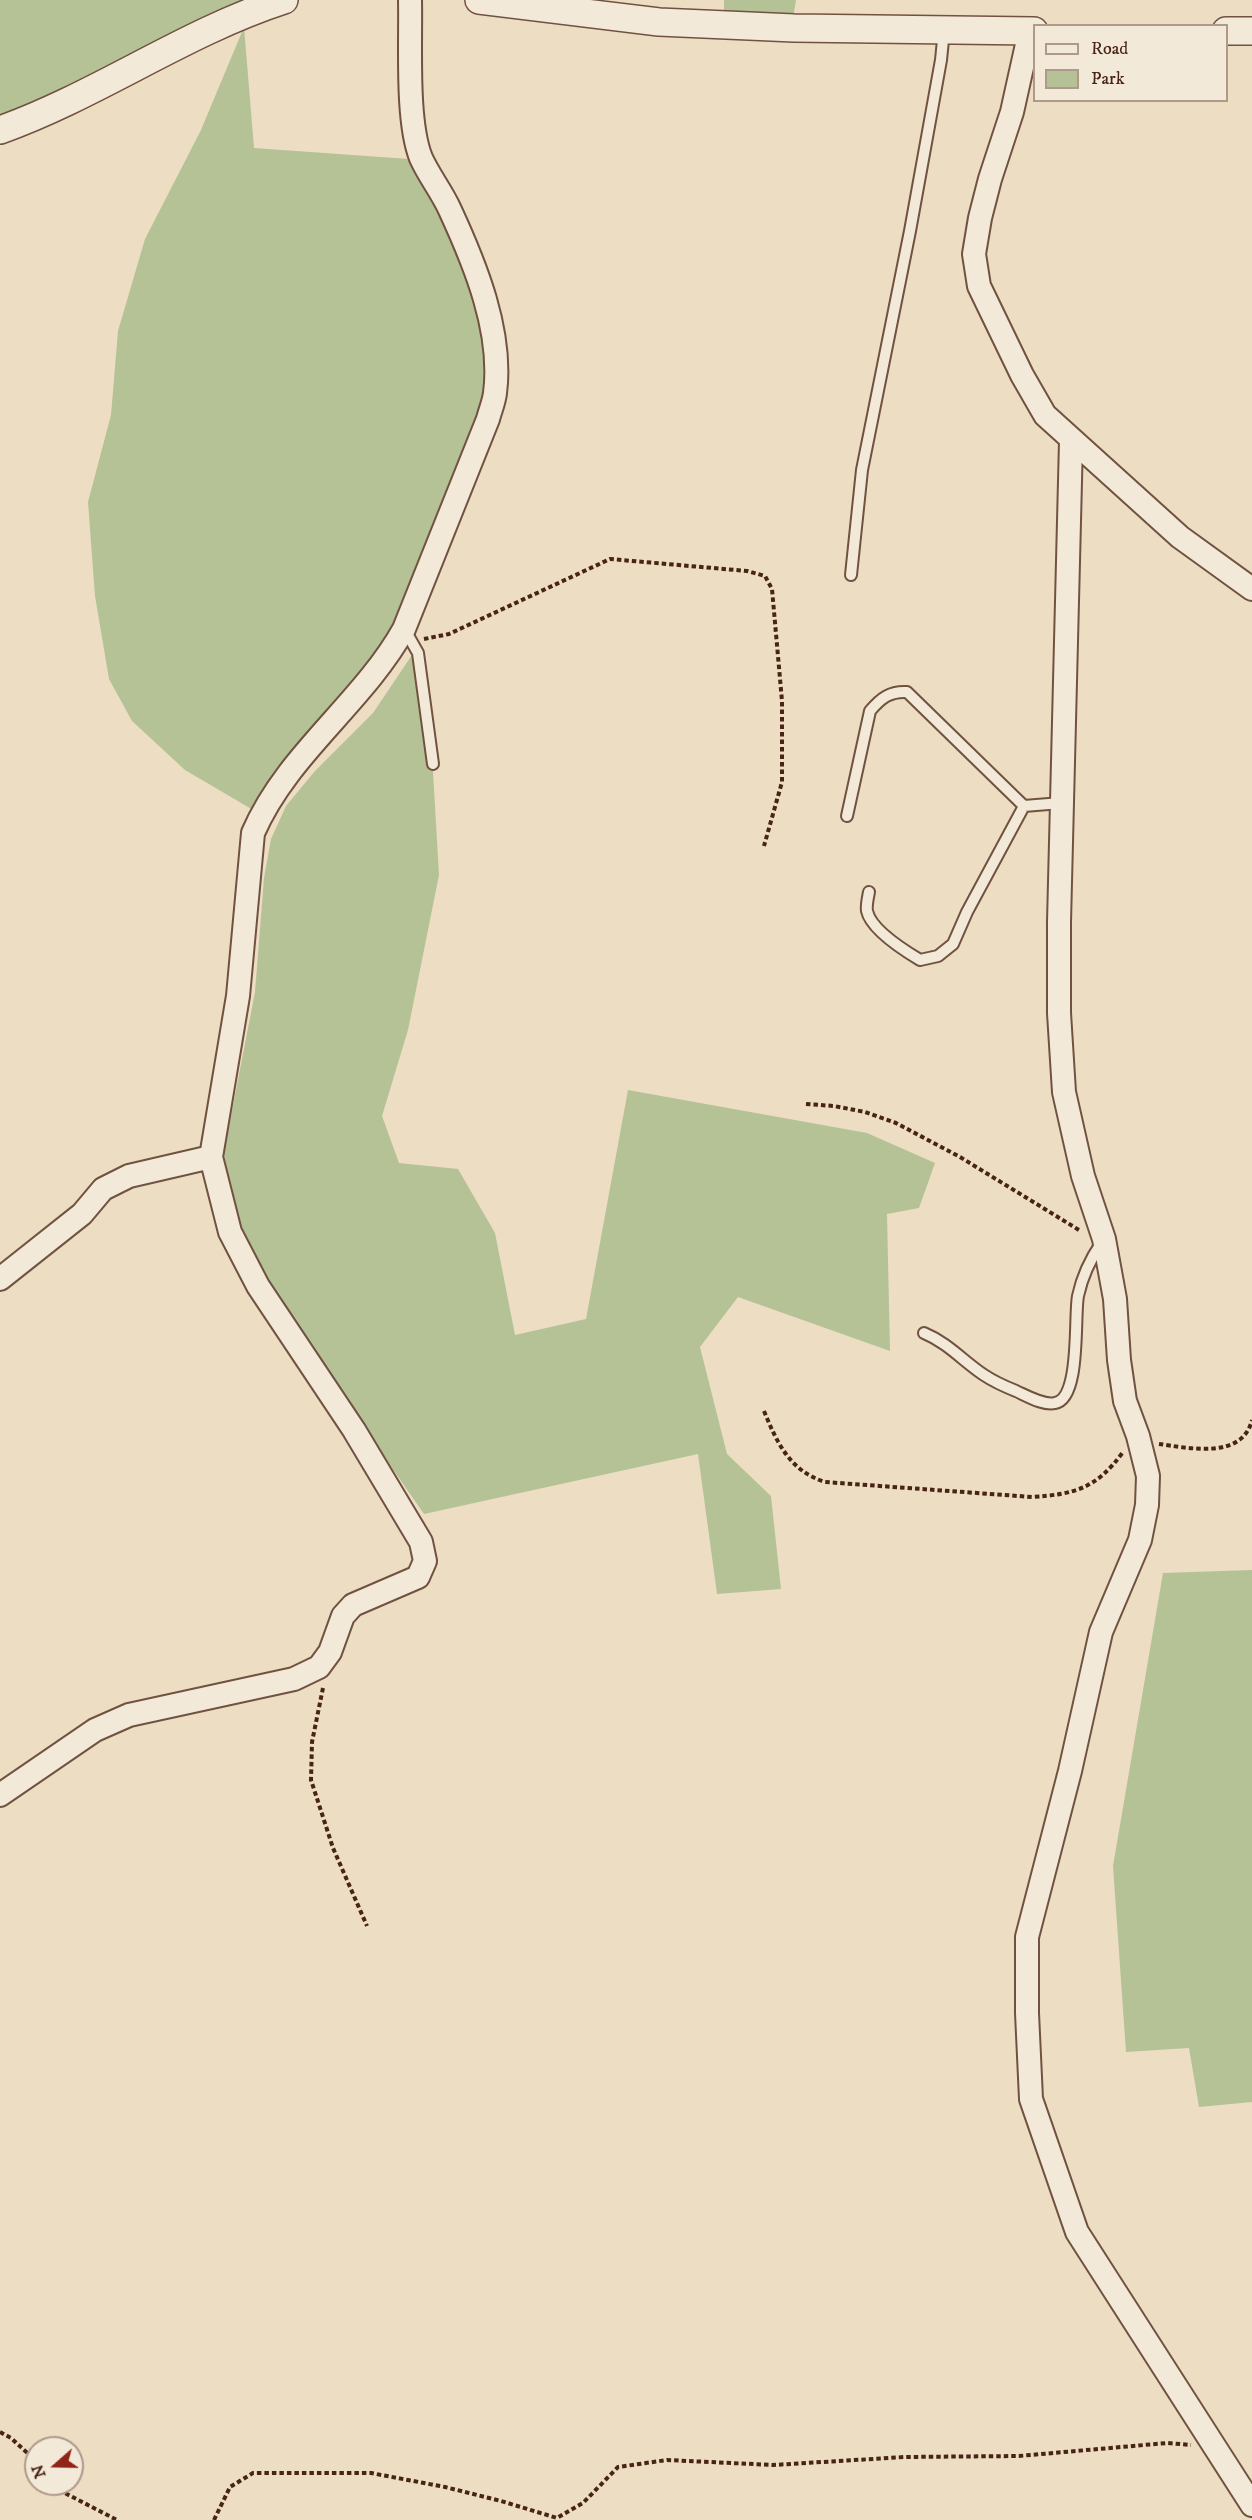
<!DOCTYPE html>
<style>
body{margin:0}
#map{position:relative;width:1252px;height:2520px;overflow:hidden;background:#edddc3;font-family:"IM FELL DW Pica",serif}
canvas{display:block}
.legend{position:absolute;left:1033px;top:24px;width:195px;height:78px;box-sizing:border-box;background:#f3e9d8;border:2px solid #af9a8a;margin:0;padding:8px 10px;list-style:none;font-size:18px;color:#482416}
.legend li{display:flex;align-items:center;gap:12px;height:30px}
.legend b{width:30px;border:2px solid #af9a8a}
.north{position:absolute;left:24px;top:2436px;width:60px;height:60px;box-sizing:border-box;background:#f3e9d8;border:2px solid #af9a8a;border-radius:50%;rotate:250deg;font-size:16px;font-weight:700;line-height:24px;text-align:center;color:#482416}
.north::after{content:'';display:block;margin:auto;width:21px;height:27px;background:#8f2418;clip-path:polygon(50% 0,100% 100%,50% 72%,0 100%)}
</style>
<div id="map">
<canvas width="1252" height="2520"></canvas>
<ul class="legend">
<li><b style="height:8px;background:#f3e9d8"></b>Road</li>
<li><b style="height:16px;background:#b5c296"></b>Park</li>
</ul>
<div class="north">N</div>
</div>
<script>
const context = document.querySelector('canvas').getContext('2d');
context.lineJoin = 'round';
function paint(path, color) { context.fillStyle = color; context.fill(path, 'evenodd'); }
function trace(path, color, width, dash) { context.strokeStyle = color; context.lineWidth = width; context.lineCap = dash ? 'butt' : 'round'; context.setLineDash(dash || []); context.stroke(path); }
paint(new Path2D(`
 M0,0H254L0,122Z
 M724,0H796L793,18L724,12Z
 M244,27L254,148L409,159L441,201L480,316L490,368L482,434L409,615L260,814L185,770L132,721L109,679L95,596L88,502L111,415L118,331L145,239L201,130Z
 M414,652L433,772L439,875L408,1030L382,1116L399,1163L458,1169L495,1233L515,1335L586,1319L628,1090L867,1133L935,1163L919,1208L887,1214L890,1351L738,1297L700,1347L727,1454L771,1496L781,1589L717,1594L698,1454L424,1514L284,1313L246,1248L227,1194L224,1152L255,992L264,878L271,839L286,806L315,771L373,713Z
 M1252,1570V2102L1199,2107L1189,2048L1126,2052L1113,1866L1163,1573Z`), '#b5c296');
const service = new Path2D(`
 M851,575L862,470L910,231L941,60L944,30
 M405,630L418,653L433,764
 M847,816L870,711C881,698 890,691 907,692L1024,806
 M869,892C868,897 866,906 867,911C871,930 905,951 920,960L938,956L953,944L967,912L1024,806L1061,803
 M924,1333C948,1343 963,1361 984,1375C993,1381 1006,1387 1016,1391C1027,1396 1044,1406 1055,1403C1081,1399 1074,1316 1078,1296C1082,1277 1091,1258 1102,1242`);
const minor = new Path2D(`
 M1030,31L1012,112L990,179L980,218L974,254L979,286L1022,375L1045,415L1180,537L1252,589
 M1071,441L1059,922V1013L1064,1092L1083,1176L1104,1239L1115,1299L1119,1360L1125,1401L1138,1436L1148,1476L1147,1505L1140,1540L1101,1632L1070,1771L1027,1937V2013L1031,2099L1077,2232L1252,2505
 M0,1279L82,1214L103,1189L129,1176L211,1157L238,996L253,833C287,754 362,704 404,629L488,419C490,411 494,402 495,393C503,332 475,264 450,210C442,192 429,176 421,158C406,121 411,42 410,0
 M0,1795L95,1730L129,1715L294,1679L319,1667L330,1652L343,1616L353,1605L418,1577L425,1561L421,1542L354,1430L258,1286L230,1232L211,1157`);
const tertiary = new Path2D(`
 M479,0L659,22L794,28L1034,31
 M1226,31H1252
 M0,130C98,95 185,32 284,0`);
trace(service, '#715241', 14);
trace(minor, '#715241', 26);
trace(tertiary, '#715241', 30);
trace(new Path2D(`
 M424,639L449,634L610,559L747,571L765,576L772,589L782,701V782L764,846
 M806,1104L834,1106L865,1112L896,1123L960,1157L1079,1230
 M764,1411C777,1443 790,1471 825,1482L1032,1497C1075,1494 1096,1489 1123,1452
 M1159,1444C1189,1448 1242,1460 1252,1420
 M323,1688L312,1742L311,1780L333,1848L367,1926
 M0,2432L11,2438L36,2461
 M54,2484L59,2490L117,2520
 M214,2520L230,2487L253,2473H371L445,2487L501,2501L557,2518L583,2503L618,2467L667,2460L773,2465L905,2457L1019,2456L1167,2443L1191,2445`), '#482416', 4, [4.5, 3]);
trace(service, '#f3e9d8', 10);
trace(minor, '#f3e9d8', 22);
trace(tertiary, '#f3e9d8', 27);
</script>
